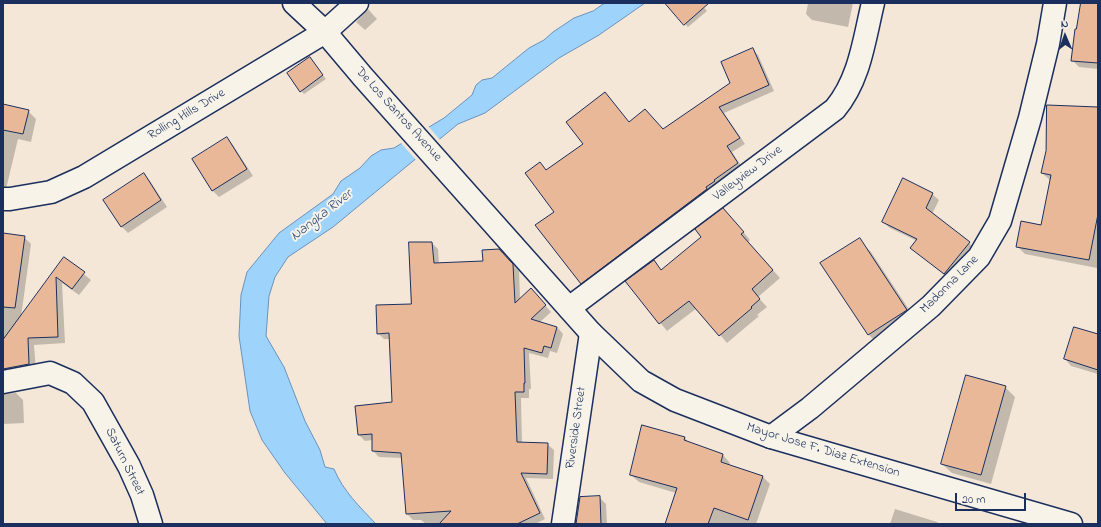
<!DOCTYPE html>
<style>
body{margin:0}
#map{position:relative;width:1101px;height:527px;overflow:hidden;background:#f4e7d8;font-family:"Indie Flower",sans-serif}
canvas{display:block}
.frame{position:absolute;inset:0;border:4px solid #1b2f5e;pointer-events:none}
.north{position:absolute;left:1045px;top:16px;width:40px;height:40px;-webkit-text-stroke:3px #f7f3e8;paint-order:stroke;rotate:358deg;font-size:11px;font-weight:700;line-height:16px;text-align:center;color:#1b2f5e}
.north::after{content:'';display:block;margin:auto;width:14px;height:18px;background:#1b2f5e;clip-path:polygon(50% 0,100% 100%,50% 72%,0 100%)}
.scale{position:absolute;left:955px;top:493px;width:71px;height:18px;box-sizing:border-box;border:2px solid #1b2f5e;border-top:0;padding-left:5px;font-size:12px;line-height:14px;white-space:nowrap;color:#1b2f5e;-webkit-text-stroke:3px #f7f3e8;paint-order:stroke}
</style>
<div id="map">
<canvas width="1101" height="527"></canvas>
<div class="frame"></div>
<div class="north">N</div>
<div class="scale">20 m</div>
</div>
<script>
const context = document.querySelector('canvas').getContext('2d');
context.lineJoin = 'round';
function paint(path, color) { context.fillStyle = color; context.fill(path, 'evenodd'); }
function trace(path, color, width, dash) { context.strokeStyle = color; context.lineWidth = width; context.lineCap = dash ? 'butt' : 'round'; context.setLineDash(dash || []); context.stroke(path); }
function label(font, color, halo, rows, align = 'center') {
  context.font = font + ' "Indie Flower",sans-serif'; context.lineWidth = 4; context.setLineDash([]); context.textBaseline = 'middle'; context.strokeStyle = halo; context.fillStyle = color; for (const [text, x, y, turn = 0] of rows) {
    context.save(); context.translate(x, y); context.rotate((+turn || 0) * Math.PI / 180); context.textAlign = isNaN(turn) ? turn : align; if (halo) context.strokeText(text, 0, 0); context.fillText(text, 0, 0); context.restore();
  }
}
const water = new Path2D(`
 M605,3H645L599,35L559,58L485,113L458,124L333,227L288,257L275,277L269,296L266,336L284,367L305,421L320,450L325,467L334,469C343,491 360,507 376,524H327L285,473L262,440L250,411L239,336L241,295L247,272L279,233L333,194L341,181L360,168L371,156L381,150L394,148L444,118L472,95L476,85L482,80L492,78L529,48L544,40L553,32L574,18L593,11Z`);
paint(water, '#9ed3fc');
trace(water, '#6a91bd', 1);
paint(new Path2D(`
 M428,126L441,141L417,161L400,142Z`), '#f4e7d8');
paint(new Path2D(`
 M679,3H700L707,11L688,27L685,24Z
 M808,3H853L848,27L812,20L806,14Z
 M1082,3H1098V69L1079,67L1072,60Z
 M368,9L377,19L365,30L356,22Z
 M753,50L758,55L774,91L724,113L745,144L732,152L743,169L587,289L581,283L540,163L547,171L629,123L663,130L731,83Z
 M310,59L326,79L304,94L301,91Z
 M3,105L28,111L36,119L31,142L18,139L6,189L3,188Z
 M1098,108L1097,268L1025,254L1017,246L1042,226L1051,181L1042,173Z
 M227,138L233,145L253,176L219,197L213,191L193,159Z
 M144,175L150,181L167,207L128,233L121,226Z
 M932,194L939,200L932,214L976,249L951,280L911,248L917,241L890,228L883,222Z
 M731,217L750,240L748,242L780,278L758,297L767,307L757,315L759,316L727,343L697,308L667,331L627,282L653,262L662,271Z
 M3,234L24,237L31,244L21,317L64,258L91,280L79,295L62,283L65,343L34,345L36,371L3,379Z
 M861,242L871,252L916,320L878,344L869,335L822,263Z
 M432,243L438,249L439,264L484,262L505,256L519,271L520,299L537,296L551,312L540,322L557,327L563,334L557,353L550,351L548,358L529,353L531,389H529V398H521L522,444H547L554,450L553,479L526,478L545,519L535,524H426L421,520H413L407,514L403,458L379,457L373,451V440L365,441L359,435L393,403L390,339H384L378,333L412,305Z
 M1098,335V374L1071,366L1065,359Z
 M1005,387L1015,397L991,484L952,473L942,464Z
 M16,393L23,400L24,423L3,424V394Z
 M685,438L689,443L723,455L730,463L729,465L762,476L770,484L756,524H666L676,493L639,482L631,475Z
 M599,497L606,504L607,524H577Z
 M895,509L937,522L939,524H890Z`), '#0003');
const building = new Path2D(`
 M665,3H709L684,25Z
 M1081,3H1098V63L1071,61L1075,29H1076Z
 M753,48L769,85L719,107L740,138L727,146L738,163L714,180L715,181L706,187L707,189L581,284L535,225L554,212L525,173L540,162L546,170L583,144L566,122L605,92L629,122L645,109L663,129L730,83L721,62Z
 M310,57L323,75L300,92L287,73Z
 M3,104L29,110L23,134L3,130Z
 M1047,105L1098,107V214L1089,260L1016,247L1021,221L1041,225L1051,175L1041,173L1046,151Z
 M227,137L247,169L212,191L192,159Z
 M144,173L161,200L121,227L103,200Z
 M903,178L933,193L926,208L970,242L944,274L910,248L917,239L882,222Z
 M723,208L744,232L741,234L773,270L752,289L760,299L751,307L752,308L719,336L689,301L659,324L625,281L654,260L661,270L701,237L695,229Z
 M3,233L25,236L15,308L3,307Z
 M860,238L907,310L868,335L820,263Z
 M409,242H432L434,263L483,261L482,250L499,249L513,264L515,303L531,288L546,305L531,319L557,327L551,348L544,346L542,353L524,348L525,383H524V392H515L517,442L548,443L547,474L521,473L540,513L517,524H439L451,511L406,514L401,453L372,451V434L358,435L355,406L392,402L389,333L377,334L376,305L411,304Z
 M64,257L85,272L72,289L56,277L58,337L28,338L29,364L3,369V340Z
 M1074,327L1098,334V370L1064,359Z
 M966,375L1006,386L981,475L941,464Z
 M642,425L685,437L684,440L723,454L721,462L763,476L748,520L714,508L708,524H665L677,488L630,475Z
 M600,496L601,524H576L580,497Z`);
paint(building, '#e9b899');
trace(building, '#1b2f5e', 1);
const street = new Path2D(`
 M3,199H10L51,192L84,177L325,32L357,3
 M569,308L835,109C860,79 864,40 873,3
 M3,382L50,373L73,383L93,402L129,466L142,495L151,524
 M771,437L810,408L931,306L979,257L1000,221L1030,118L1048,44L1055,3
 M563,524L591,333`);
const secondary = new Path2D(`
 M294,3L325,32L363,77L591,333L641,381L675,400L771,437L1071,524`);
trace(street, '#1b2f5e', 25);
trace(secondary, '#1b2f5e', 25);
trace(street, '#f7f3e8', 22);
trace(secondary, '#f7f3e8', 22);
label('13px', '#1b2f5e', '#f7f3e8', [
 ["Rolling Hills Drive",187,115,-31],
 ["De Los Santos Avenue",398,115,48],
 ["Valleyview Drive",748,174,-37],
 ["Madonna Lane",950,285,-45],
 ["Riverside Street",577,428,-82],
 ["Mayor Jose F. Diaz Extension",823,451,17],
 ["Saturn Street",124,462,64]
]);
label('italic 14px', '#35507e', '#f7f3e8', [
 ["Nangka River",322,216,-38]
]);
</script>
